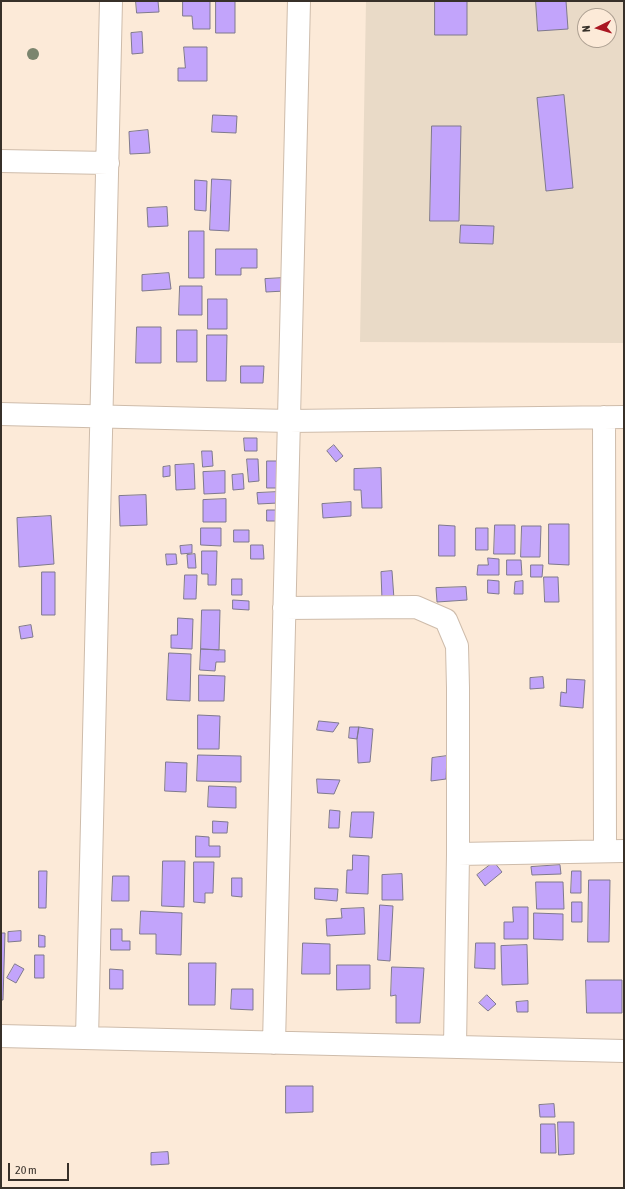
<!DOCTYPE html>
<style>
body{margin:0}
#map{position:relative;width:625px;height:1189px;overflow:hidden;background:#fcead8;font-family:"Asap Condensed",sans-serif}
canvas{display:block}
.frame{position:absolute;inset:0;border:2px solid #373029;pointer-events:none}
.north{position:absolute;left:577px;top:8px;width:40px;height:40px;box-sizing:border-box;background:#fcead8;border:1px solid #ada092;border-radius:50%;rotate:265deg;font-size:11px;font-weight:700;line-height:16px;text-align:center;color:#373029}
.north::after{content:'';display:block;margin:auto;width:14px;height:18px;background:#aa1621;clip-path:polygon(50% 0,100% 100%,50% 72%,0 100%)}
.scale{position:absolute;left:8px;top:1163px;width:61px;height:18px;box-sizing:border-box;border:2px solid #373029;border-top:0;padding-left:5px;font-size:12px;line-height:14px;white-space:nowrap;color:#373029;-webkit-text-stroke:3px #fcead8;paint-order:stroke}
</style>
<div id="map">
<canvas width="625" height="1189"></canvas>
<div class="frame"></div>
<div class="north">N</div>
<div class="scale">20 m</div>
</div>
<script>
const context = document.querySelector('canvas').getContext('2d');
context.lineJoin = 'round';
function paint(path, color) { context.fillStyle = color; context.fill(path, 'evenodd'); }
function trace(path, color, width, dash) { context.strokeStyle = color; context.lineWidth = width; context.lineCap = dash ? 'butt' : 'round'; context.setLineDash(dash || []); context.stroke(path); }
paint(new Path2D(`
 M366,1H624V343L360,342ZM585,16H609V40H585Z`), '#e9dac7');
const building = new Path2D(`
 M136,1H158L159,12L137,13Z
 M183,1H210V29H193L192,16H183Z
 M216,1H235V33H216Z
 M435,1H467V35H435Z
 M536,1H566L568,29L538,31Z
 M142,32L143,53L132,54L131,33Z
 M184,47H207V81H178V68H185Z
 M564,95L573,188L546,191L537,98Z
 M213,115L237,116L236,133L212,132Z
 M432,126H461L459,221H430Z
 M148,130L150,153L130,154L129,132Z
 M212,179L231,180L229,231L210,230Z
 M195,180L207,181L206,211L195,210Z
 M167,207L168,226L148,227L147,208Z
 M461,225L494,226L493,244L460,243Z
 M189,231H204V278H189Z
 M216,249H257V268H241V275H216Z
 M169,273L171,289L142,291V275Z
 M284,278L285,291L266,292L265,279Z
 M180,286H202V315H179Z
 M208,299H227V329H208Z
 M137,327H161V363H136Z
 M177,330H197V362H177Z
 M207,335H227L226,381H207Z
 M241,366H264L263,383H241Z
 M244,438H257V451H245Z
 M334,445L343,456L336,462L327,451Z
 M202,451H212L213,466L203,467Z
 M247,459H258L259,481L249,482Z
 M267,461H278L279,488H267Z
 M194,464L195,489L176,490L175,465Z
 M170,466V476L163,477V467Z
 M381,468L382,508H362L361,490H354V469Z
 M225,471V493L204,494L203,472Z
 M243,474L244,489L233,490L232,475Z
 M278,492V503L258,504L257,493Z
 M146,495L147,525L120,526L119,496Z
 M226,499V522H203V500Z
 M351,502V516L323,518L322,504Z
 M267,510H277L276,521H267Z
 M51,516L54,564L19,567L17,518Z
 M549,524H569V565L549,564Z
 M439,525L455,526V556H439Z
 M495,525H515V554H494Z
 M522,526H541L540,557H521Z
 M201,528H221V546L201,545Z
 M476,528H488V550H476Z
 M234,530H249V542H234Z
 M192,545V553L181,554L180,546Z
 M251,545H263L264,559H251Z
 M202,551H217L216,585H208V574H202Z
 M166,554H176L177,564L167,565Z
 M195,554L196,568H188L187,555Z
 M488,558L499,559V575H477L478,565H488Z
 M507,560H521L522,575H507Z
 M531,565H543L542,577H531Z
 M392,571L394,599L382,600L381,572Z
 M42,572H55V615H42Z
 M185,575H197L196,599H184Z
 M544,577H558L559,602H545Z
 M232,579H242V595H232Z
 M488,580L499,581V594L488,593Z
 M523,581V594H514L515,582Z
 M466,587L467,600L437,602L436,588Z
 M233,600L249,601V610L233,609Z
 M202,610H220L219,650L201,649Z
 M178,618L193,619L192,649L171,648V635H177Z
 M31,625L33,637L21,639L19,627Z
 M201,649L225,650V662H216L215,671L200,670Z
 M169,653L191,654L190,701L167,700Z
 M199,675L225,676L224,701H199Z
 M543,677L544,688L530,689V678Z
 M567,679L585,680L583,708L560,706L561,692L566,693Z
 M198,715L220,716L219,749H198Z
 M319,721L339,723L333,732L317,730Z
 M350,727H359L357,739L349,738Z
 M359,727L373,729L370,762L358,763L357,739Z
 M198,755L241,756V782L197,781Z
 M447,756L446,779L431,781L432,758Z
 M166,762L187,763L186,792L165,791Z
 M317,779L340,780L334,794L318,793Z
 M209,786L236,787V808L208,807Z
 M330,810L340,811L339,828H329Z
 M352,812H374L372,838L350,837Z
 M213,821L228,822L227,833H213Z
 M196,836L209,837V846H220V857H196Z
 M353,855L369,856L368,894L346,893L347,870H352Z
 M163,861H185L184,907L162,906Z
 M194,862H214L213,893H205V903L194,902Z
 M494,862L502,872L485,886L477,875Z
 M560,865L561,874L532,875L531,867Z
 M39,871H47L46,908H39Z
 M572,871H581V893H571Z
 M402,874L403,900H382V875Z
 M113,876H129V901H112Z
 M232,878H242V897L232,896Z
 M589,880H610L609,942H588Z
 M536,882H563L564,909H537Z
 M315,888L338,889L337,901L315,899Z
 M572,902H582V922H572Z
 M380,905L393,906L390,961L378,960Z
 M513,907H528V939H504V922H513Z
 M364,908L365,934L327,936L326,919L342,918L341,909Z
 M141,911L182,913L181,955L156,954V934H140Z
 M534,913L563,914V940L534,939Z
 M111,929H122V941H130V950H111Z
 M21,931V941L8,942V932Z
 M1,933H5L3,1000H1Z
 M39,935L45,936V947H39Z
 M303,943L330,944V974H302Z
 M476,943H495V969L475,968Z
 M527,945L528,984L502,985L501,946Z
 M35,955H44V978H35Z
 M189,963H216L215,1005H189Z
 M15,964L24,969L16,983L7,978Z
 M337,965H370V989L337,990Z
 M392,967L424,968L420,1023H396V995L391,996Z
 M110,969L123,970V989H110Z
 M586,980H622V1013H587Z
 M232,989H253V1010L231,1009Z
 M487,995L496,1004L488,1011L479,1003Z
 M528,1001V1012H517L516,1002Z
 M286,1086H313V1112L286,1113Z
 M554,1104L555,1117H540L539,1105Z
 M558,1122H574V1154L559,1155Z
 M541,1124H555L556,1153H541Z
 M168,1152L169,1164L151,1165V1153Z`);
paint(building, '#c2a4fb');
trace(building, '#7f798d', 1);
const minor = new Path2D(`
 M1,161L108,163
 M1,414L289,421L624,417
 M604,417L605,851
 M284,608L416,607L446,620L457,646L458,688V854L455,1047
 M458,854L624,851
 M1,1036L624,1051
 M87,1038L111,1
 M274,1043L299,1`);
trace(minor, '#cebcab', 24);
trace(minor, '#fff', 22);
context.fillStyle = '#7b856e';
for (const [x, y] of [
 [33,54]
]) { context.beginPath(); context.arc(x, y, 6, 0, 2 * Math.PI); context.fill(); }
</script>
